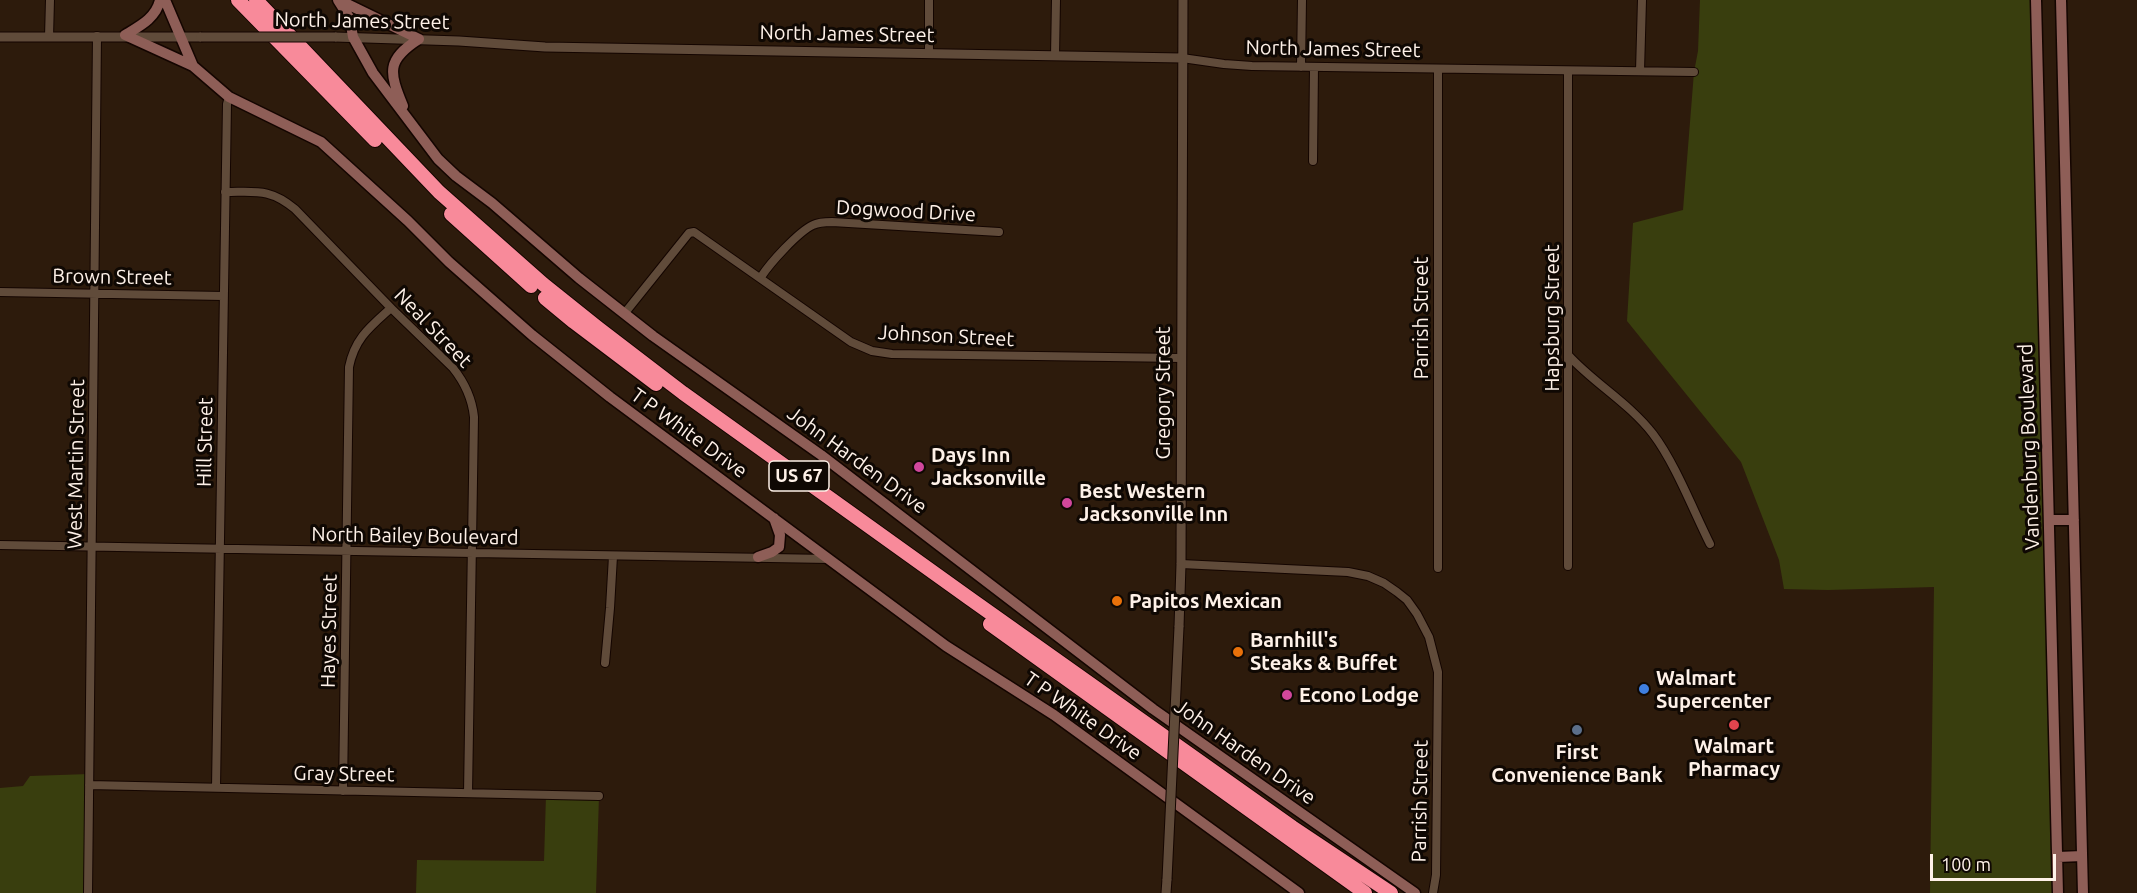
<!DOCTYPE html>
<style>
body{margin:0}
#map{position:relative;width:2137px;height:893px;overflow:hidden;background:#2d1b0c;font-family:Ubuntu,sans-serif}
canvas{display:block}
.scale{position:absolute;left:1930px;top:854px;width:126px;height:27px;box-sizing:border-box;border:3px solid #fef1e8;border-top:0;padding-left:8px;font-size:18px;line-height:21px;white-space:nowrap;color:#fef1e8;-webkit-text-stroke:4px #0f0803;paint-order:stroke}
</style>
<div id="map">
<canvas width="2137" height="893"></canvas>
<div class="scale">100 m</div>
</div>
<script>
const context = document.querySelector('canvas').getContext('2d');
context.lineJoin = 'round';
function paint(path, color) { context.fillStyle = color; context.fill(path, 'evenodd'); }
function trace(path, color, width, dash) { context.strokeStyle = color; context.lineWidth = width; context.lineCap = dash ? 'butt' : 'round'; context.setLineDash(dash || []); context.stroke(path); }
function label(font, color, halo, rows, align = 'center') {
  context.font = font + ' Ubuntu,sans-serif'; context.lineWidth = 6; context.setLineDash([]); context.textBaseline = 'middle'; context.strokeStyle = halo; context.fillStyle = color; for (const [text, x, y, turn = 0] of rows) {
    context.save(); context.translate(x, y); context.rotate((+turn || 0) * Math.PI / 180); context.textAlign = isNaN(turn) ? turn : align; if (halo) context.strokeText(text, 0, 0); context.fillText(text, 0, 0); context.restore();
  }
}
paint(new Path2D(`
 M1700,0H2036L2058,893H1930L1934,587L1828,590L1784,589L1779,560L1741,462L1627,321L1633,223L1683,210L1694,72L1698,51Z
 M89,774L88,893H0V788L23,786L30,776Z
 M546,795L599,796L596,893H416L417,860L544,861Z`), '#393e0e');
const minor = new Path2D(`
 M49,37L50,0
 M929,54V0
 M1055,56L1056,0
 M1182,58L1224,64L1252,66L1694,72
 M1301,67L1302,0
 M1640,71L1642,0
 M1313,161L1314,67
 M225,192C256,192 270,188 295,209L391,308L453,368C465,383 472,398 474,417L468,793
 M761,277C770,263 798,232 813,225C819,222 826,222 832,222L999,232
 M0,292L223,296
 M624,314L689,233L694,232L851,342L872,351L892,354L1181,358
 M1569,356C1595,384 1629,403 1653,434C1675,463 1693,510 1710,544
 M0,545L829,559
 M1181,564L1348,572L1368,576L1384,583L1397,592L1407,600L1417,614L1429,637L1438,672L1436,875L1433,893
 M1568,566V71
 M1438,568V69
 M605,663L610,608L613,556
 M89,785L599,796
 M216,787L227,104L229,97
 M343,791L349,367C355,338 370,327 391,308
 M88,893L97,36`);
const tertiary = new Path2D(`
 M0,37H201
 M335,37L459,41L545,47L1182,58
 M1179,627L1181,564L1183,0
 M1166,893L1167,879`);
const secondary = new Path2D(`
 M165,0L193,66L229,97L321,142L408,221L449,262L532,335L610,397L946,646L1054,715L1299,893
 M338,0L350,19L353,37L373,73L438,159L456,176L492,203L579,278L653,336L821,455L1153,709L1415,893
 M339,0L419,39
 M2036,0L2058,893
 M2061,0L2083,893
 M125,35L193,66
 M125,35C140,26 156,18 160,0
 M403,106C389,72 386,60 419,39
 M2049,520H2074
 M758,557L772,552L779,547L780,535L774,518
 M2058,857L2082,856`);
const motorway = new Path2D(`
 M238,0L375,140
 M256,0L439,192L543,284L598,328L683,393L969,598L1292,827L1391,893
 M451,214L531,286
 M545,298L574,322L656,384
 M990,624L1365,893`);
trace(minor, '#140500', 10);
trace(tertiary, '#140500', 11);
trace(secondary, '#140500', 13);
trace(motorway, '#140500', 16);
trace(minor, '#604b3a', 8);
trace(tertiary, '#604b3a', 9);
trace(secondary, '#8e5e57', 10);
trace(motorway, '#f88a9a', 14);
const tertiaryBridge = new Path2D(`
 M201,37H335
 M1167,879L1179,627`);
trace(tertiaryBridge, '#140500', 11, []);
trace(tertiaryBridge, '#604b3a', 9);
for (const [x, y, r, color] of [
 [919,467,6,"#d1479c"],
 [1067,503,6,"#d1479c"],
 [1117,601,6,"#e8710a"],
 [1238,652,6,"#e8710a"],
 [1644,689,6,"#3f7fe0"],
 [1287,695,6,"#d1479c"],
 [1734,725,6,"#e0444e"],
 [1577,730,6,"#5c6f8a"]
]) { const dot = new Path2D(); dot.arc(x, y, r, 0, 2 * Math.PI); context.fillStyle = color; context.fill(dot); trace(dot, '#0f0803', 2); }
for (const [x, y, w] of [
 [799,476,60]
]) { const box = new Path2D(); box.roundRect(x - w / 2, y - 15, w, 30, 4.5); context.fillStyle = '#0f0803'; context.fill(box); trace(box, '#fef1e8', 1.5); }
label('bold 18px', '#fef1e8', null, [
 ["US 67",799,476]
]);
label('20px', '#fef1e8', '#0f0803', [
 ["North James Street",362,21,1],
 ["North James Street",847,34,1],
 ["North James Street",1333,49,1],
 ["Dogwood Drive",906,211,3],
 ["Brown Street",112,277,1],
 ["Parrish Street",1421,318,-90],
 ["Hapsburg Street",1552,318,-90],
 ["Neal Street",433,328,46],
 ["Johnson Street",946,336,3],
 ["Gregory Street",1163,393,-90],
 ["T P White Drive",689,433,36],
 ["Hill Street",205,442,-89],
 ["Vandenburg Boulevard",2029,447,-92],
 ["John Harden Drive",857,460,36],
 ["West Martin Street",76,464,-89],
 ["North Bailey Boulevard",415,536,1],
 ["Hayes Street",329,631,-89],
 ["T P White Drive",1083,716,35],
 ["John Harden Drive",1245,752,35],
 ["Gray Street",344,774,1],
 ["Parrish Street",1420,801,-89]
]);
label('bold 20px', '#fef1e8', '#0f0803', [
 ["Days Inn",931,455],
 ["Jacksonville",931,478],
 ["Best Western",1079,491],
 ["Jacksonville Inn",1079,514],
 ["Papitos Mexican",1129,601],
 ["Barnhill's",1250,640],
 ["Steaks & Buffet",1250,663],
 ["Walmart",1656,678],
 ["Supercenter",1656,701],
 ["Econo Lodge",1299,695],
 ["Walmart",1734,746,"center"],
 ["Pharmacy",1734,769,"center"],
 ["First",1577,752,"center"],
 ["Convenience Bank",1577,775,"center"]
], 'left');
</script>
